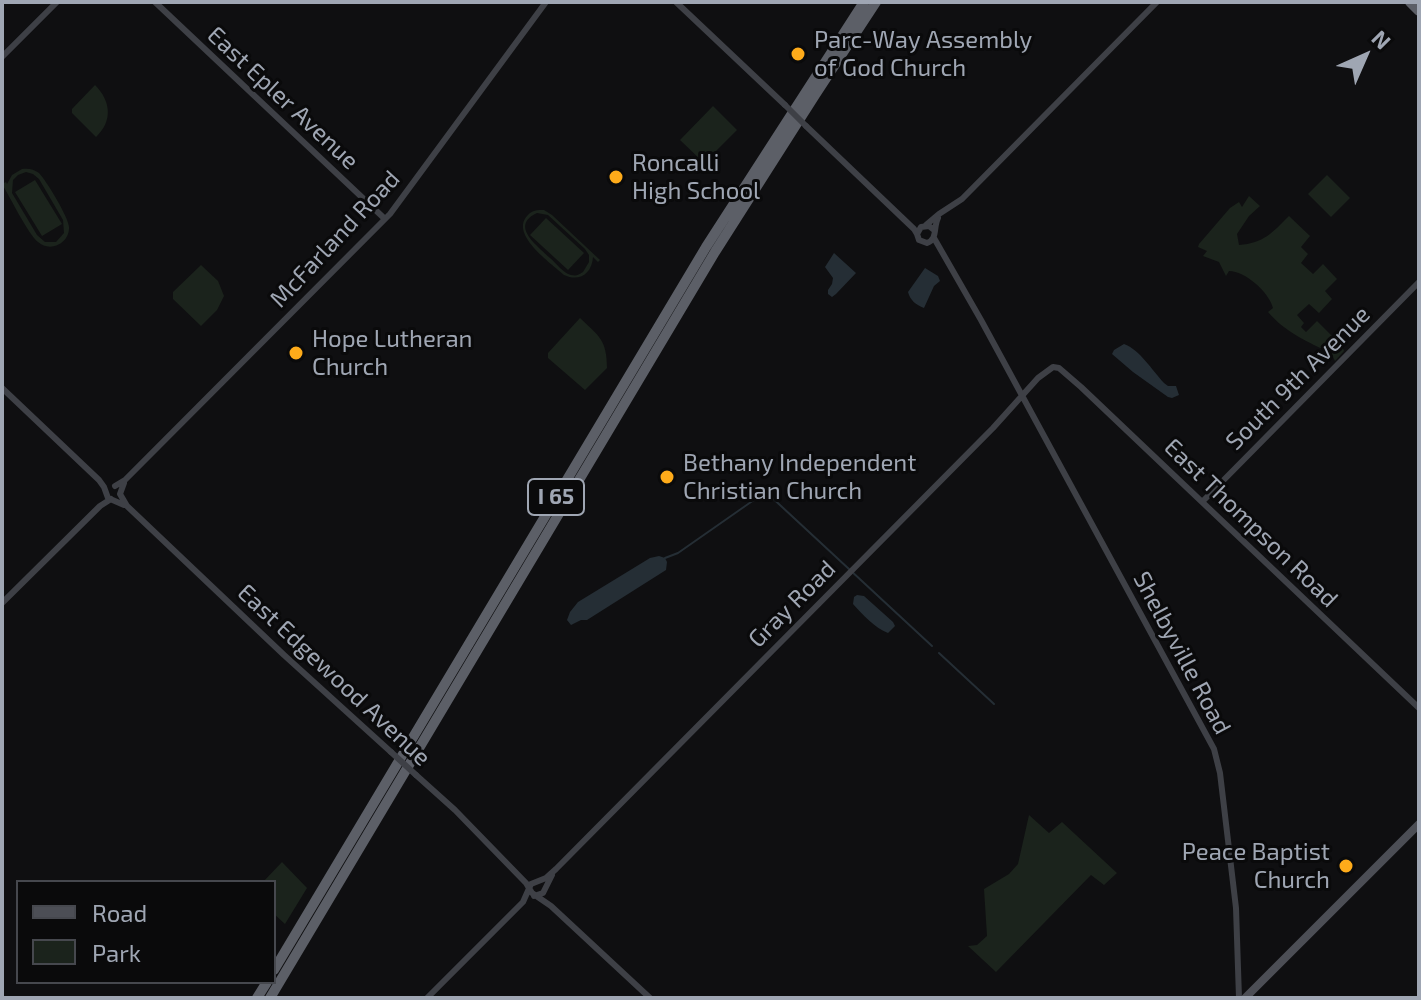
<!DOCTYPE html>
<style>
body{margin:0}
#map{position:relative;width:1421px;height:1000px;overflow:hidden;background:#0f0f11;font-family:"Exo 2",sans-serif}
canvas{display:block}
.frame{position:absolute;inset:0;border:4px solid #9fa6b3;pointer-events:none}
.legend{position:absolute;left:16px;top:880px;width:260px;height:104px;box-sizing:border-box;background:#0a0a0b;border:2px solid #46484e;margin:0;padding:10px 14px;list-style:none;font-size:24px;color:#9fa6b3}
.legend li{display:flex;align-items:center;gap:16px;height:40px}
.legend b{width:40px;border:2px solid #46484e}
.north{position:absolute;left:1325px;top:16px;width:80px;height:80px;-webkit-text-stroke:6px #0a0a0b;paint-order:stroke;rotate:45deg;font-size:22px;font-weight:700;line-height:32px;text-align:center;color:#9fa6b3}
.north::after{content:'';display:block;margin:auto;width:28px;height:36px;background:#9fa6b3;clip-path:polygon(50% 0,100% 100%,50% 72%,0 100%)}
</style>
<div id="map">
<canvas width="1421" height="1000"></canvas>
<div class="frame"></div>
<ul class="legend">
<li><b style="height:10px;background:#4c4e55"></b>Road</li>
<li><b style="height:22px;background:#1b231c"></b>Park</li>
</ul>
<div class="north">N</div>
</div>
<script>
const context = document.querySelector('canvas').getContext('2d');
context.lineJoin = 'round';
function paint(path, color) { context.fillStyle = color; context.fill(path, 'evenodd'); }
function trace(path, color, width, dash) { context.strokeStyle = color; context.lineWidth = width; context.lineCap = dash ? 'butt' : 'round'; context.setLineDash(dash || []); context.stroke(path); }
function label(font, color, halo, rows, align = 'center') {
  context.font = font + ' "Exo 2",sans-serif'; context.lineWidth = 6; context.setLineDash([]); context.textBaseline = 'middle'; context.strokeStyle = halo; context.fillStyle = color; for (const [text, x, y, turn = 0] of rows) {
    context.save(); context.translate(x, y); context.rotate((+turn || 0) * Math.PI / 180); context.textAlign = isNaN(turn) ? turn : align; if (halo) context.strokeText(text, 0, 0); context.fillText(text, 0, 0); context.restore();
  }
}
paint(new Path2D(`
 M95,85C111,101 113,121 96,137L72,113V109Z
 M713,106L737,130L704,163L680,140Z
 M22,169C28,168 34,169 39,173C46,180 69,218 69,227C70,243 50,253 38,242C28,234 10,197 2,184L6,182L7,184L12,175ZM26,172L33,174L39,179L63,220L64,233L56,242H45L37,235L12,193L13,180L18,175Z
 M1327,175L1350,198L1331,217L1308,194Z
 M35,180L62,224L42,236L15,192Z
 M1249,196L1260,206L1249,216L1237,234L1239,245C1264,243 1272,233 1289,216L1310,236L1301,247L1308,254L1301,263L1313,274L1323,264L1337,279L1325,291L1332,299L1319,313L1309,304L1297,315L1304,323L1301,327L1306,332L1317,321L1342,346L1344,351L1335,361L1331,353C1308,342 1286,333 1268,312L1273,308C1269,292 1245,271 1229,271L1226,276L1219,262L1203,256L1207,251L1198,247L1199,244L1230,208L1239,202L1242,207Z
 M544,210L552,215L600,260L598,262L593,257C592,274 579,282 564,275C551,263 510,235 527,216C532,210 537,210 544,210ZM537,213L548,215L585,249L589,255V262L583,272C578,275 577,276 571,275C563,273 556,263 550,258C538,246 509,226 537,213Z
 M546,218L584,253L568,270L530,235Z
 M201,265L218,281L224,296L217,310L201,326L173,299V292Z
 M580,318C599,336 607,340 607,368L585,390L548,358V353Z
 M1029,815L1049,833L1062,822L1117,873L1104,885L1091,875L996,972L968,946L977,945L987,936L984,889L1009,874L1018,864Z
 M282,862L307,888L285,924L274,914V882H263Z`), '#1b231c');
paint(new Path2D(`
 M834,253L856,273L836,294L832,297L828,294V290L832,284L833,278L825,267Z
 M925,268L938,276L940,281L934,286L924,308C916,305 910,300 908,292Z
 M1124,344C1140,350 1152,370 1164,383L1168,386H1176L1179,395L1172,398L1168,397L1133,372L1112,354L1114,350Z
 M659,556L665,558L667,562L666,570L587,620H581L571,625L567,620L570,612L578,602L650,558Z
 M857,595L864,596L893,622L895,626L888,633C875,628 863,615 853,604L854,597Z`), '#252e35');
trace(new Path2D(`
 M665,558L678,553L761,495L767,493L932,646
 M939,653L994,704`), '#252e35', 2);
trace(new Path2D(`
 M155,2L385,219
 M676,2L785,105
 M2,57L57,2
 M806,126L914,229L917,234
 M926,225L939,214L962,199L1157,2
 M934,230L929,226L921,227L917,234L919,240L927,243C938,239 933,228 938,218
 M934,238L981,320L1214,749L1220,773L1236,908L1239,998
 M2,388L99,480L104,487L108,498L124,505
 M124,483L120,494L127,506L284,655L391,752
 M115,486L125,480L390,214L546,2
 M1203,501L1419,282
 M2,603L100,506L111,499
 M416,775L455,810L526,883L532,893L551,906L650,998
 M534,896L543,893L552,875
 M427,998L523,902L531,884L546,878L556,869L993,428L1038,378L1053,367L1059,368L1081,387L1419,708`), '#3e4046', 6);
trace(new Path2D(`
 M1245,998L1419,824`), '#4c4e55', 8);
trace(new Path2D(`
 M1410,2L1419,11
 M274,970L706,247L864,2
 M257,998L267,982
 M270,998L715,252L815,95L876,2`), '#5c5f67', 10);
trace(new Path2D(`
 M785,105L806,126
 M391,752L416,775`), '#3e4046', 6);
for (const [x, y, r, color] of [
 [798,54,8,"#feab1a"],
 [616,177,8,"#feab1a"],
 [296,353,8,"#feab1a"],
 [667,477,8,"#feab1a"],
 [1346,866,8,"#feab1a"]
]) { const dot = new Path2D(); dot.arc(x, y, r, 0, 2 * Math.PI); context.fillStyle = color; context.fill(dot); trace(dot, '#0a0a0b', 3); }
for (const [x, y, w] of [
 [556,497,56]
]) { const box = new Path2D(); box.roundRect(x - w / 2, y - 18, w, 36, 6); context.fillStyle = '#0a0a0b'; context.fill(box); trace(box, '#9fa6b3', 2); }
label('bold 22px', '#9fa6b3', null, [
 ["I 65",556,497]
]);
label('24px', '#9fa6b3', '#0a0a0b', [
 ["Parc-Way Assembly",814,40],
 ["of God Church",814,68],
 ["Roncalli",632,163],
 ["High School",632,191],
 ["Hope Lutheran",312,339],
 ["Church",312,367],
 ["Bethany Independent",683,463],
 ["Christian Church",683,491],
 ["Peace Baptist",1330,852,"right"],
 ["Church",1330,880,"right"]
], 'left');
label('24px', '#9fa6b3', '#0a0a0b', [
 ["East Epler Avenue",283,98,43],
 ["McFarland Road",335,239,-47],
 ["South 9th Avenue",1298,378,-45],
 ["East Thompson Road",1251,523,44],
 ["Gray Road",792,604,-45],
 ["Shelbyville Road",1182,653,62],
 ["East Edgewood Avenue",334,675,43]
]);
</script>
